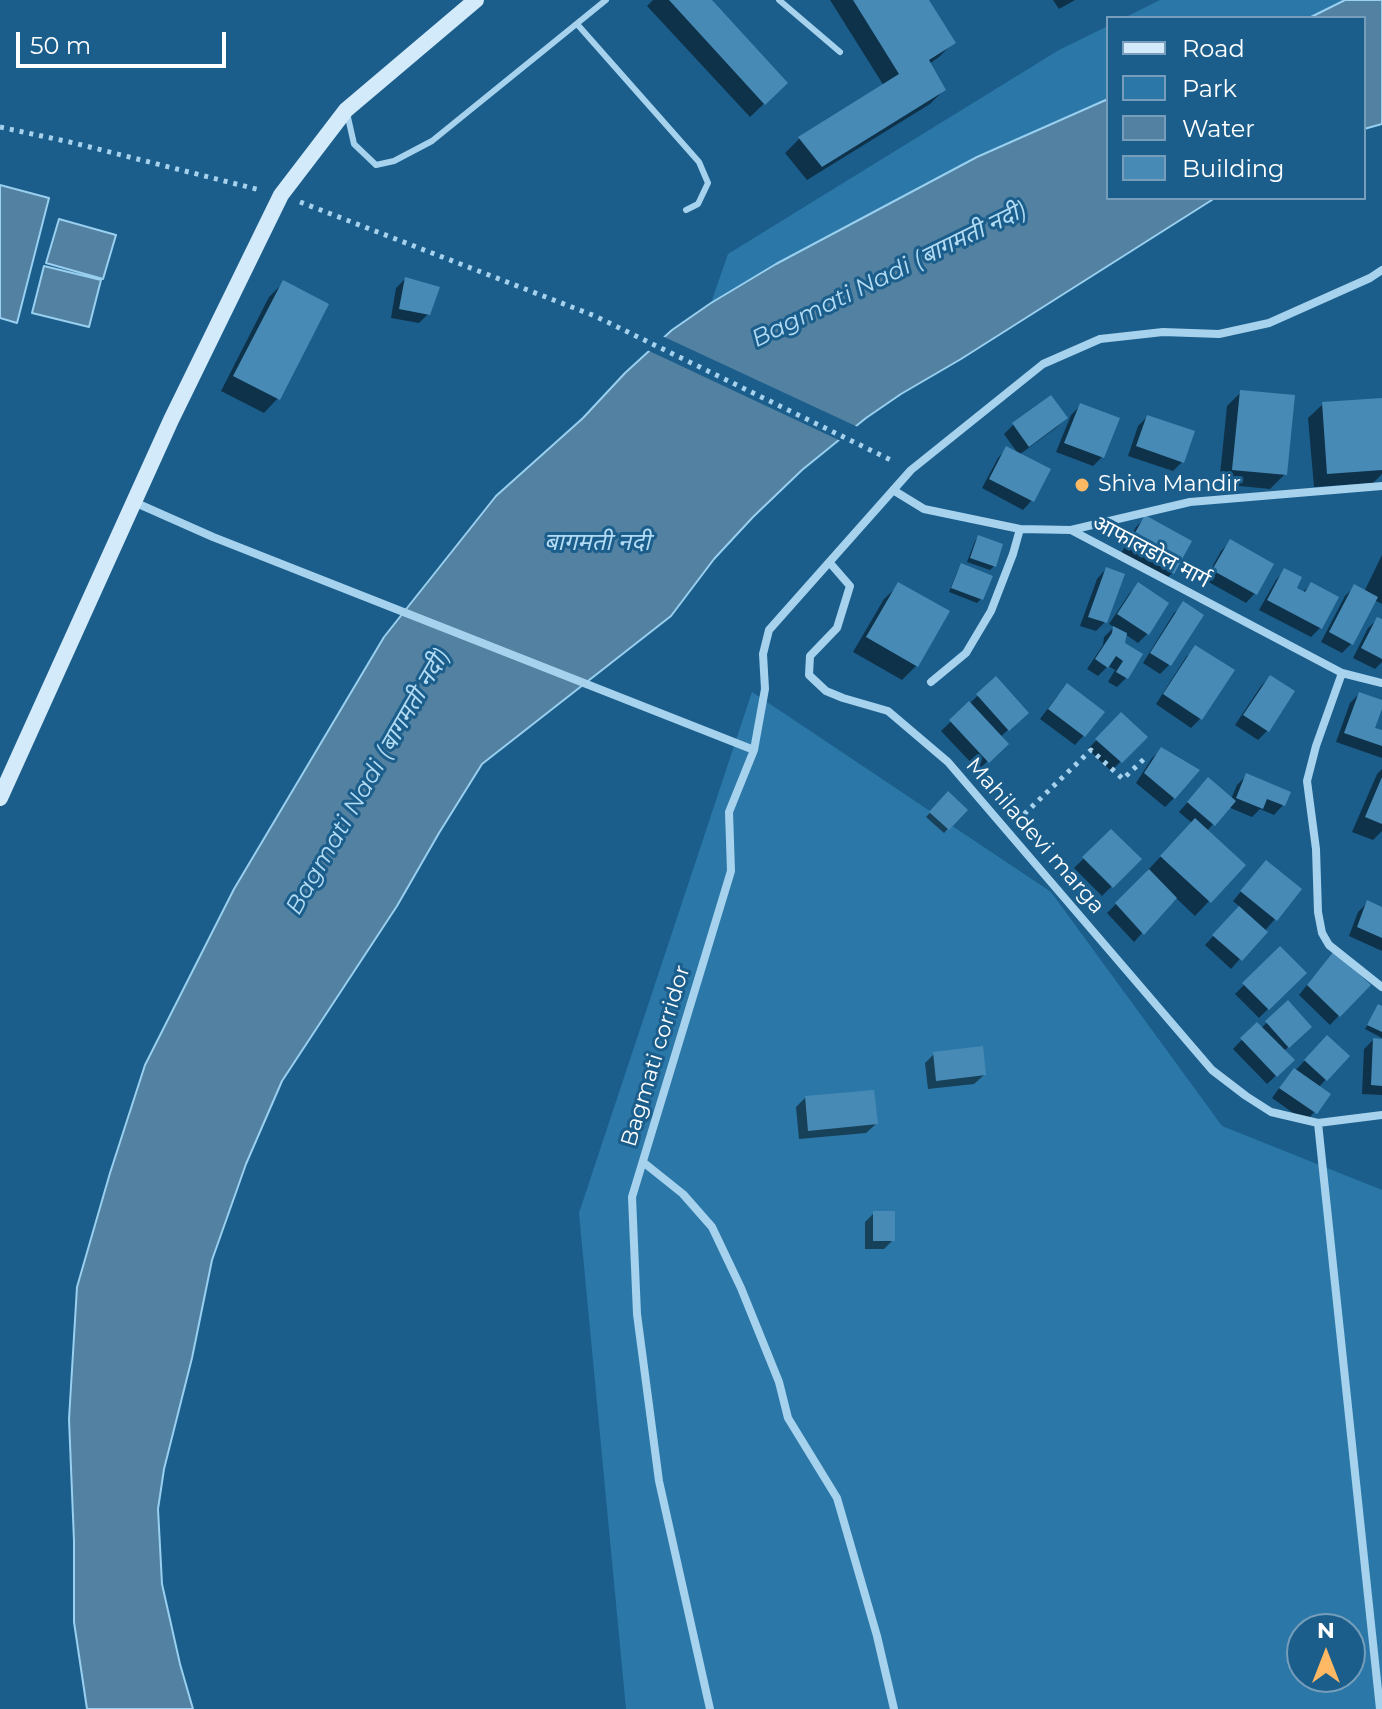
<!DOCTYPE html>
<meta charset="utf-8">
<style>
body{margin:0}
#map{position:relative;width:1382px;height:1709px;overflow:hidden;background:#1b5e8c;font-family:Montserrat,sans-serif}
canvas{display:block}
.legend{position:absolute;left:1106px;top:16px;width:260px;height:184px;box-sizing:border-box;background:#1b5e8c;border:2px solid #769eba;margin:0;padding:10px 14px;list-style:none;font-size:24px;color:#fff}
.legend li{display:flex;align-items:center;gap:16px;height:40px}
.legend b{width:40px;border:2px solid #769eba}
.north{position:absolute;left:1286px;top:1613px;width:80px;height:80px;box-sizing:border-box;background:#1b5e8c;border:2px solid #769eba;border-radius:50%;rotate:0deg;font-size:22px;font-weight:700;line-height:32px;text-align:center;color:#fff}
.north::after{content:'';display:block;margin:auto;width:28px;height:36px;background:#ffb863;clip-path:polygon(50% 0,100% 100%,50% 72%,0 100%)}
.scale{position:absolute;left:16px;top:32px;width:210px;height:36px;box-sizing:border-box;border:4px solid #fff;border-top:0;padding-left:10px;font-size:24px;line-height:28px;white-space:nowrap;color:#fff;-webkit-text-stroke:6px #1b5e8c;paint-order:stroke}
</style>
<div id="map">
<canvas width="1382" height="1709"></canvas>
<ul class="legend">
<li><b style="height:10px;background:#d3eafa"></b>Road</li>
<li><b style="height:22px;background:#2b78a8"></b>Park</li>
<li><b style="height:22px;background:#5281a1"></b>Water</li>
<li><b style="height:22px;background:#478ab6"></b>Building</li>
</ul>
<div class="north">N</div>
<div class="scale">50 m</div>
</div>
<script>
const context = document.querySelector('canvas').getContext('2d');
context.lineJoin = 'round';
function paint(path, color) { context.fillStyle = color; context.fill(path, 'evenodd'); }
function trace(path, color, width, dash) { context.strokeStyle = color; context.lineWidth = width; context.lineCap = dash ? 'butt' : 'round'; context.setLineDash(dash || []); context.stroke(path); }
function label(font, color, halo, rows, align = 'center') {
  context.font = font + ' Montserrat,"Noto Sans Devanagari",sans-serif'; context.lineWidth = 6; context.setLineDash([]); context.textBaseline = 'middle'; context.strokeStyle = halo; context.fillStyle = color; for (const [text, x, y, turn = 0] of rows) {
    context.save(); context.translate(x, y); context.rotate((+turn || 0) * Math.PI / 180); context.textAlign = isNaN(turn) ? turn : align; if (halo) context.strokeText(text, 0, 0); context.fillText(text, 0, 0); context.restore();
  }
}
paint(new Path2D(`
 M1160,0H1345L1309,18H1124Z
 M1108,26V99L977,157L776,264L711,303L728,254L1059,50Z
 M752,692L1051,892L1222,1126L1382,1190V1709H626L579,1213ZM1302,1629H1350V1677H1302Z`), '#2b78a8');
const water = new Path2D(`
 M1345,0H1382V124L1364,129V18H1309Z
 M1108,99V198H1215L961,359L901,394L866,418L802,470L753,517L714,559L671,616L482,764L439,833L397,906L282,1081L246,1164L212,1260L192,1358L164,1469L158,1509L162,1584L180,1664L193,1709H87L74,1622V1541L69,1419L77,1287L110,1173L145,1065L234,889L384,637L496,496L583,418L625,373L672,330L711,303L776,264L977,157Z
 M0,185L49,198L17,323L0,318Z
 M59,219L116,235L103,279L46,263Z
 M44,266L101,280L89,327L32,313Z`);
paint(water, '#5281a1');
trace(water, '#99cfef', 2);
paint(new Path2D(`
 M660,335L860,428L843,442L645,349Z`), '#1b5e8c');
paint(new Path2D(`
 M653,0H709L771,97L750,117L647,6Z
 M830,0H926L953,43L939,57L929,64L944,90L930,104L807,180L785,153L799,139L884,86Z
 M1053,0H1075L1059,9Z
 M405,279L429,313L419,323L391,318L396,288Z
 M283,283L278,398L264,413L221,391L269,297Z
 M1241,392L1285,474L1270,489L1219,484L1227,406Z
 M1382,400V474L1373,483L1314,487L1308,418L1323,404Z
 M1081,405L1102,457L1093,466L1056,452L1071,415Z
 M1147,417L1182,462L1173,471L1128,456L1138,426Z
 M1066,418L1057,427L1019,455L1004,434L1013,425Z
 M1007,448L1032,500L1023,510L982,488L998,458Z
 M1145,518L1173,572L1163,582L1119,557L1136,527Z
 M979,537L994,566L990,570L967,562L975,541Z
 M1230,542L1255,593L1246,603L1205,580L1221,551Z
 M1382,555V604L1374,600L1352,643L1342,653L1321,642L1345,596L1354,587L1364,592Z
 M962,566L981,599L977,603L949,592L958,570Z
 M1106,569L1105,622L1096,631L1080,626L1097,579Z
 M1285,570L1294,588L1302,593L1311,584L1336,598L1320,628L1311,637L1259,610L1276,580Z
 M899,585L917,665L902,680L853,652L884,599Z
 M1138,585L1147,634L1138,643L1125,634L1123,644L1141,655L1126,678L1117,687L1108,682L1115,670L1108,666L1098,676L1087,669L1103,645L1104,637L1114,627L1109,624L1129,594Z
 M1184,604L1170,664L1160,674L1143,663L1174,613Z
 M1378,619L1382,621V662L1375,669L1353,658L1368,628Z
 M1196,648L1200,719L1191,728L1156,704L1186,657Z
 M1270,677L1293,692L1267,731L1258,740L1235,725L1261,686Z
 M995,679L1017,722L1000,737L1006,744L978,770L941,731Z
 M1359,694L1382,702L1373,729L1382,732V758L1336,742L1350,703Z
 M1058,695L1084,735L1075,745L1040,719Z
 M1121,715L1145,737L1111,771L1088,749Z
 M1162,749L1174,798L1165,807L1136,783L1152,758Z
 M1382,769V831L1373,840L1352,832L1377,774Z
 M1246,776L1283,805L1274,815L1260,809L1252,817L1228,807L1207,831L1209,901L1195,916L1175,897L1134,942L1107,913L1148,872L1147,871L1192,823L1179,812L1199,789L1231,799L1237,785Z
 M948,794L965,810L944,833L926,817Z
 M1111,832L1139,859L1102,896L1074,868Z
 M1257,872L1275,919L1231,969L1205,945L1240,907L1233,901Z
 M1367,903L1382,909V951L1349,936L1358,912Z
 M1280,949L1304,973L1259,1018L1235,994Z
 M1325,963L1368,985L1330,1025L1299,995Z
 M1288,1003L1310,1027L1284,1051L1292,1060L1267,1084L1233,1049L1257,1024L1261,1028Z
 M1379,1006L1382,1008V1038L1365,1029Z
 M1373,1040L1382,1041V1095L1362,1094L1364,1049Z
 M1317,1047L1347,1056L1318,1088L1328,1095L1306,1122L1272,1098L1285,1080L1294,1070L1295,1071Z
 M934,1054L984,1075L974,1084L928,1089L925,1063Z
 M805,1098L876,1124L866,1133L799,1139L796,1107Z
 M874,1213L893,1240L884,1249H865V1222Z`), '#0007');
paint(new Path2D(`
 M669,0H712L788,83L765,105Z
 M853,0H929L956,43L929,60L946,90L822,167L798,137L899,74Z
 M405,277L440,287L430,315L399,309Z
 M283,280L329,304L280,400L233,376Z
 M1240,390L1295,395L1287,475L1232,470Z
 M1051,395L1068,418L1029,447L1012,423Z
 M1382,398V470L1327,474L1322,402Z
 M1080,403L1120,418L1104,458L1064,443Z
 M1147,415L1195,431L1184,463L1136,446Z
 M1006,446L1051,469L1034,502L989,479Z
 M1145,515L1192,541L1174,574L1127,547Z
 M978,535L1003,544L996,567L970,558Z
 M1230,539L1274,564L1257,595L1212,570Z
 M961,563L993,576L983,600L951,588Z
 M1106,567L1125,574L1107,623L1088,617Z
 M1284,568L1302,577L1297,588L1305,592L1311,582L1339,597L1322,629L1267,600Z
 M898,582L950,611L918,667L866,637Z
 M1138,582L1169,603L1149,635L1117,614Z
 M1354,584L1378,597L1353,645L1329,632Z
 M1183,601L1204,615L1171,666L1150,653Z
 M1377,617L1382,619V659L1361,648Z
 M1113,626L1127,633L1125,643L1143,654L1128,679L1116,672L1123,661L1116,656L1108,668L1095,659L1112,633Z
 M1195,645L1235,670L1202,720L1163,694Z
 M1270,675L1295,691L1269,732L1243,715Z
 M996,676L1029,713L1009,731L976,694Z
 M1067,683L1105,712L1085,737L1048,709Z
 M1359,692L1382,700V709L1375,728L1382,730V746L1344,733Z
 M969,701L1009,744L989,763L949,720Z
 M1121,712L1148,737L1122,763L1095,739Z
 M1161,747L1200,770L1175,799L1144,773Z
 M1246,773L1291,792L1285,806L1267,799L1263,809L1236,798Z
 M1208,777L1236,801L1215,826L1187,802Z
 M1382,777V824L1365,817Z
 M948,791L968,810L949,830L929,812Z
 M1195,818L1246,865L1211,903L1160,856Z
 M1111,829L1142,859L1113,888L1082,857Z
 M1266,860L1302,889L1277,921L1240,891Z
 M1149,869L1177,898L1144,935L1115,903Z
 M1367,900L1382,907V938L1357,927Z
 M1239,906L1268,932L1242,961L1212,935Z
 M1280,946L1307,973L1269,1010L1242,983Z
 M1334,951L1371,985L1340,1017L1307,985Z
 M1288,1000L1312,1027L1289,1048L1265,1021Z
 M1378,1004L1382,1006V1032L1367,1025Z
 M1257,1022L1295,1060L1277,1077L1240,1038Z
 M1327,1035L1350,1056L1327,1081L1304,1060Z
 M1373,1038L1382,1039V1086L1371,1085Z
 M983,1046L986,1075L936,1081L933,1052Z
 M1294,1068L1331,1094L1317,1114L1279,1088Z
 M874,1090L878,1124L808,1131L805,1096Z
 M873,1211H895V1241H873Z`), '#478ab6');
trace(new Path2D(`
 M0,127L74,143L260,190
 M300,202L595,316L895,462
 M1017,821L1091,750L1123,779L1144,759`), '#a6d2ed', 5, [4, 6]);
trace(new Path2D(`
 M779,0L840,52
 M577,24L699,162L708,183L698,204L686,210
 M347,113L354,144L376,165L394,161L432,141L606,0`), '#a6d2ed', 6);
trace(new Path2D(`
 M893,490L924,509L1020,529L1071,530L1342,673L1382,683
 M134,502L213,537L754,750
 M1071,530L1190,502L1382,486
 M830,563L850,586L837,628L810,656L809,675L826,691L843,698L888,711L948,762L1212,1070L1246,1096L1271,1112L1318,1123L1382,1115
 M1342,673L1316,746L1307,781L1316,849L1318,912L1322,933L1329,945L1382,987
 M931,682L966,653L991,611L1013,554L1020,529
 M1318,1123L1380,1709
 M643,1162L683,1194L712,1227L741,1288L779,1382L788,1418L837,1498L877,1636L894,1709
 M710,1709L659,1481L637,1314L632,1197L731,871L729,812L754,750L765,689L763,654L769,630L911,470L1043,364L1100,339L1163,332L1219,334L1269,323L1370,278L1382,270`), '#a6d2ed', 8);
trace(new Path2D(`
 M0,798L171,420L281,195L346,110L476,0`), '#d3eafa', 16);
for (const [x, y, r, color] of [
 [1082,485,8,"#ffb863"]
]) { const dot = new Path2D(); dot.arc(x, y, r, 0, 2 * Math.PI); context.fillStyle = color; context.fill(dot); trace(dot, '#1b5e8c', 3); }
label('22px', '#fff', '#1b5e8c', [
 ["Shiva Mandir",1098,485]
], 'left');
label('22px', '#fff', '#1b5e8c', [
 ["आफालडोल मार्ग",1151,552,28],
 ["Mahiladevi marga",1035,836,49],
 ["Bagmati corridor",656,1056,-73]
]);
label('italic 24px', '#b2dbf4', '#1b5e8c', [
 ["Bagmati Nadi (बागमती नदी)",889,275,-26],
 ["बागमती नदी",597,543],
 ["Bagmati Nadi (बागमती नदी)",368,782,-60]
]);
</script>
